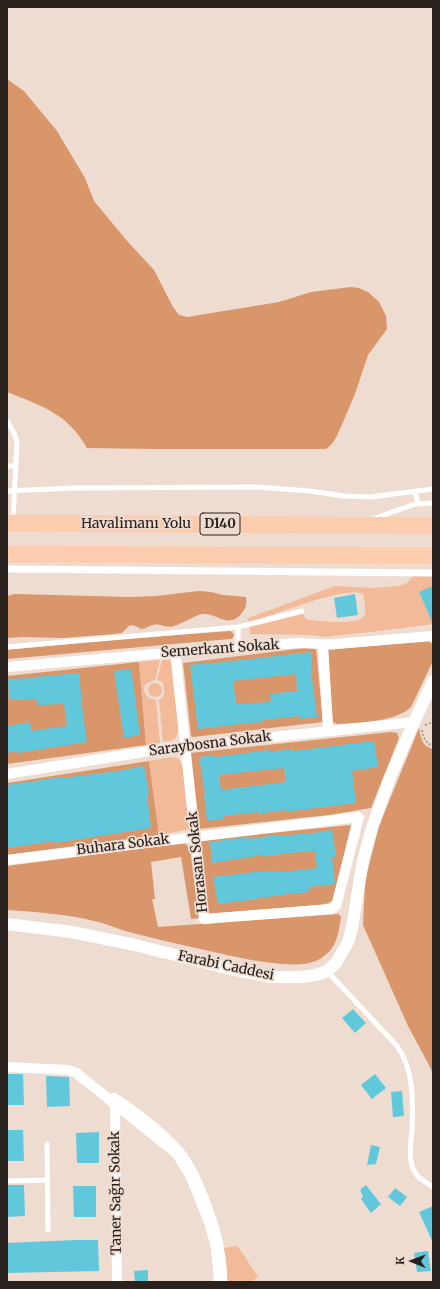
<!DOCTYPE html>
<meta charset="utf-8">
<style>
body{margin:0}
#map{position:relative;width:440px;height:1289px;overflow:hidden;background:#efdcd1;font-family:Merriweather,serif}
canvas{display:block}
.frame{position:absolute;inset:0;border:8px solid #28211d;pointer-events:none}
.north{position:absolute;left:392px;top:1241px;width:40px;height:40px;-webkit-text-stroke:3px #efdcd1;paint-order:stroke;rotate:271deg;font-size:11px;font-weight:700;line-height:16px;text-align:center;color:#28211d}
.north::after{content:'';display:block;margin:auto;width:14px;height:18px;background:#28211d;clip-path:polygon(50% 0,100% 100%,50% 72%,0 100%)}
</style>
<div id="map">
<canvas width="440" height="1289"></canvas>
<div class="frame"></div>
<div class="north">K</div>
</div>
<script>
const context = document.querySelector('canvas').getContext('2d');
context.lineJoin = 'round';
function paint(path, color) { context.fillStyle = color; context.fill(path, 'evenodd'); }
function trace(path, color, width, dash) { context.strokeStyle = color; context.lineWidth = width; context.lineCap = dash ? 'butt' : 'round'; context.setLineDash(dash || []); context.stroke(path); }
function label(font, color, halo, rows, align = 'center') {
  context.font = font + ' Merriweather,serif'; context.lineWidth = 3.5; context.setLineDash([]); context.textBaseline = 'middle'; context.strokeStyle = halo; context.fillStyle = color; for (const [text, x, y, turn = 0] of rows) {
    context.save(); context.translate(x, y); context.rotate((+turn || 0) * Math.PI / 180); context.textAlign = isNaN(turn) ? turn : align; if (halo) context.strokeText(text, 0, 0); context.fillText(text, 0, 0); context.restore();
  }
}
paint(new Path2D(`
 M413,576H433V624L396,629L326,637L310,635L250,634V627L303,614L306,619C316,621 359,626 364,616C367,611 364,599 363,594C347,585 269,616 249,623L248,618L335,586L373,588L399,586L407,583Z
 M160,660L155,680L145,684L144,691L148,698L156,700L160,743L146,745L139,662Z
 M162,660H170L172,662L179,727L178,733L174,740L163,742L159,700C166,697 165,688 162,682L157,680Z
 M148 690a7 7 0 1 1 14 0a7 7 0 1 1-14 0Z
 M171,757L178,758L183,767L189,829L159,835L149,761Z
 M236,1246L239,1248L258,1277L253,1281L226,1282L223,1248Z`), '#f2ba98');
paint(new Path2D(`
 M7,79L24,91L57,131L85,178L94,201L128,242L154,270L173,307L179,315L187,317L279,302L311,292L351,287L359,288L368,292L379,302L386,316L387,329L368,355L355,394L337,436L331,445L326,449H153L87,448C67,413 42,406 7,392Z
 M199,591L211,592L223,595L246,597C247,603 246,609 241,614C228,629 217,613 203,614C197,614 182,624 174,626C167,629 160,623 153,625C145,627 143,632 136,626L130,625L122,633L114,634L62,638L23,637L7,638V596L15,594L130,597L156,596Z
 M230,631L232,632L234,635L232,639H230L7,659V650L86,642Z
 M424,641H429L433,645V661L411,707C396,722 357,723 337,724L333,722L328,650Z
 M312,647L316,648L323,722L193,737L191,736L183,663Z
 M139,662L146,745L7,764V676Z
 M419,728C422,740 421,745 433,749V1076L431,1069L408,1026L363,925L365,881L379,826Z
 M391,732L397,733L399,738L371,808L329,815L199,829L190,753Z
 M149,761L159,835L7,855V783Z
 M351,825L333,900L329,903L320,905L208,914L201,840Z
 M185,843L190,849L199,918L191,919L181,857L151,862L155,899H152L158,927L339,914L341,917C338,935 337,950 318,960C294,973 224,954 196,948C174,943 151,938 129,932C117,929 106,923 94,921C66,914 36,912 7,910V866Z`), '#d9966b');
paint(new Path2D(`
 M433,586V624L419,592Z
 M355,594L358,615L337,618L334,598Z
 M311,652L312,679L317,717L299,719V716L264,720V722L248,723L198,729L190,665L206,663L207,664ZM296,674L297,691L270,694L271,702L236,704L233,681Z
 M131,669L140,735L124,738L114,671Z
 M79,673L83,715L87,742L18,753L17,751L7,753V726L30,722L31,731L67,726L64,704L37,705V699L9,700L8,679L35,678V677Z
 M374,741L378,767L352,771L356,803L285,812V810L258,814V812L223,816L224,819L207,821L204,794L205,793L199,757L216,755V757L269,750V752L293,749L294,751ZM284,768L286,782L221,790L219,775Z
 M144,766L149,793H147L151,828L55,843V841L7,848V785L62,777L63,778L118,771Z
 M332,830L336,857L332,858L335,884L309,887L310,892L285,894V895L258,898V899L218,904L213,877L255,872L283,871V872L317,868L315,851L289,853L263,857V855L212,863L210,842L249,837V839L276,835V836L313,833Z
 M353,1009L366,1023L355,1033L342,1018Z
 M7,1074H23L24,1105H7Z
 M375,1074L386,1088L372,1099L361,1085Z
 M46,1076L69,1077L70,1106L47,1107Z
 M402,1091L404,1116L393,1117L391,1092Z
 M7,1130H23L24,1161H7Z
 M99,1132V1163H77L76,1133Z
 M371,1145L380,1147L376,1164L367,1165Z
 M7,1185H24L25,1216L7,1217Z
 M366,1185L381,1204L371,1213L361,1199L363,1196L360,1190Z
 M73,1186H96V1217H74Z
 M395,1188L407,1197L400,1206L388,1197Z
 M433,1206V1243L419,1212Z
 M76,1240H98L99,1271L7,1273V1243Z
 M428,1251L431,1271L417,1272L414,1253Z
 M148,1270V1281L135,1282L134,1271Z`), '#61c8dc');
trace(new Path2D(`
 M425,725L433,722
 M422,730C424,738 425,743 433,746`), '#aa9b93', 2, [2, 2]);
trace(new Path2D(`
 M7,421L14,433L17,442L13,520
 M7,466H15
 M7,491L73,488L257,487L310,491L344,496L370,497L433,489
 M415,492L418,503
 M373,519L415,504L433,503
 M238,627V648
 M7,647L238,627L302,611
 M327,971L397,1046C414,1070 413,1100 412,1129C411,1143 407,1162 416,1174C420,1180 428,1183 433,1187
 M47,1144L48,1230
 M7,1181L48,1180`), '#fff', 5);
trace(new Path2D(`
 M7,569L433,573
 M107,1098L114,1096C138,1112 164,1131 182,1153C190,1162 195,1174 200,1185C214,1218 223,1246 224,1282`), '#fff', 7);
trace(new Path2D(`
 M323,645L328,730
 M7,667C104,658 201,650 298,643C311,643 323,645 335,644L433,636
 M7,774L162,749L414,722
 M7,860L359,817L336,906L331,909L204,919L175,652
 M7,1067L67,1070L75,1072L176,1153L180,1159L190,1175L210,1225L216,1248L219,1282
 M115,1104L117,1282`), '#fff', 10);
trace(new Path2D(`
 M7,924L72,932L135,945L231,969L272,977H301L316,975L327,971L336,963L348,942L352,928L363,860L372,828L389,780L410,731L433,681`), '#fff', 12);
trace(new Path2D(`
 M7,523L433,526
 M7,554L433,556`), '#fcccaf', 17);
for (const [x, y, w] of [
 [220,524,40]
]) { const box = new Path2D(); box.roundRect(x - w / 2, y - 11, w, 22, 3); context.fillStyle = '#efdcd1'; context.fill(box); trace(box, '#28211d', 1); }
label('bold 13px', '#28211d', null, [
 ["D140",220,524]
]);
label('14px', '#28211d', '#efdcd1', [
 ["Havalimanı Yolu",136,524],
 ["Semerkant Sokak",220,649,-4],
 ["Saraybosna Sokak",210,744,-7],
 ["Buhara Sokak",123,845,-7],
 ["Horasan Sokak",198,862,-96],
 ["Farabi Caddesi",226,966,12],
 ["Taner Sağır Sokak",116,1193,-91]
]);
</script>
